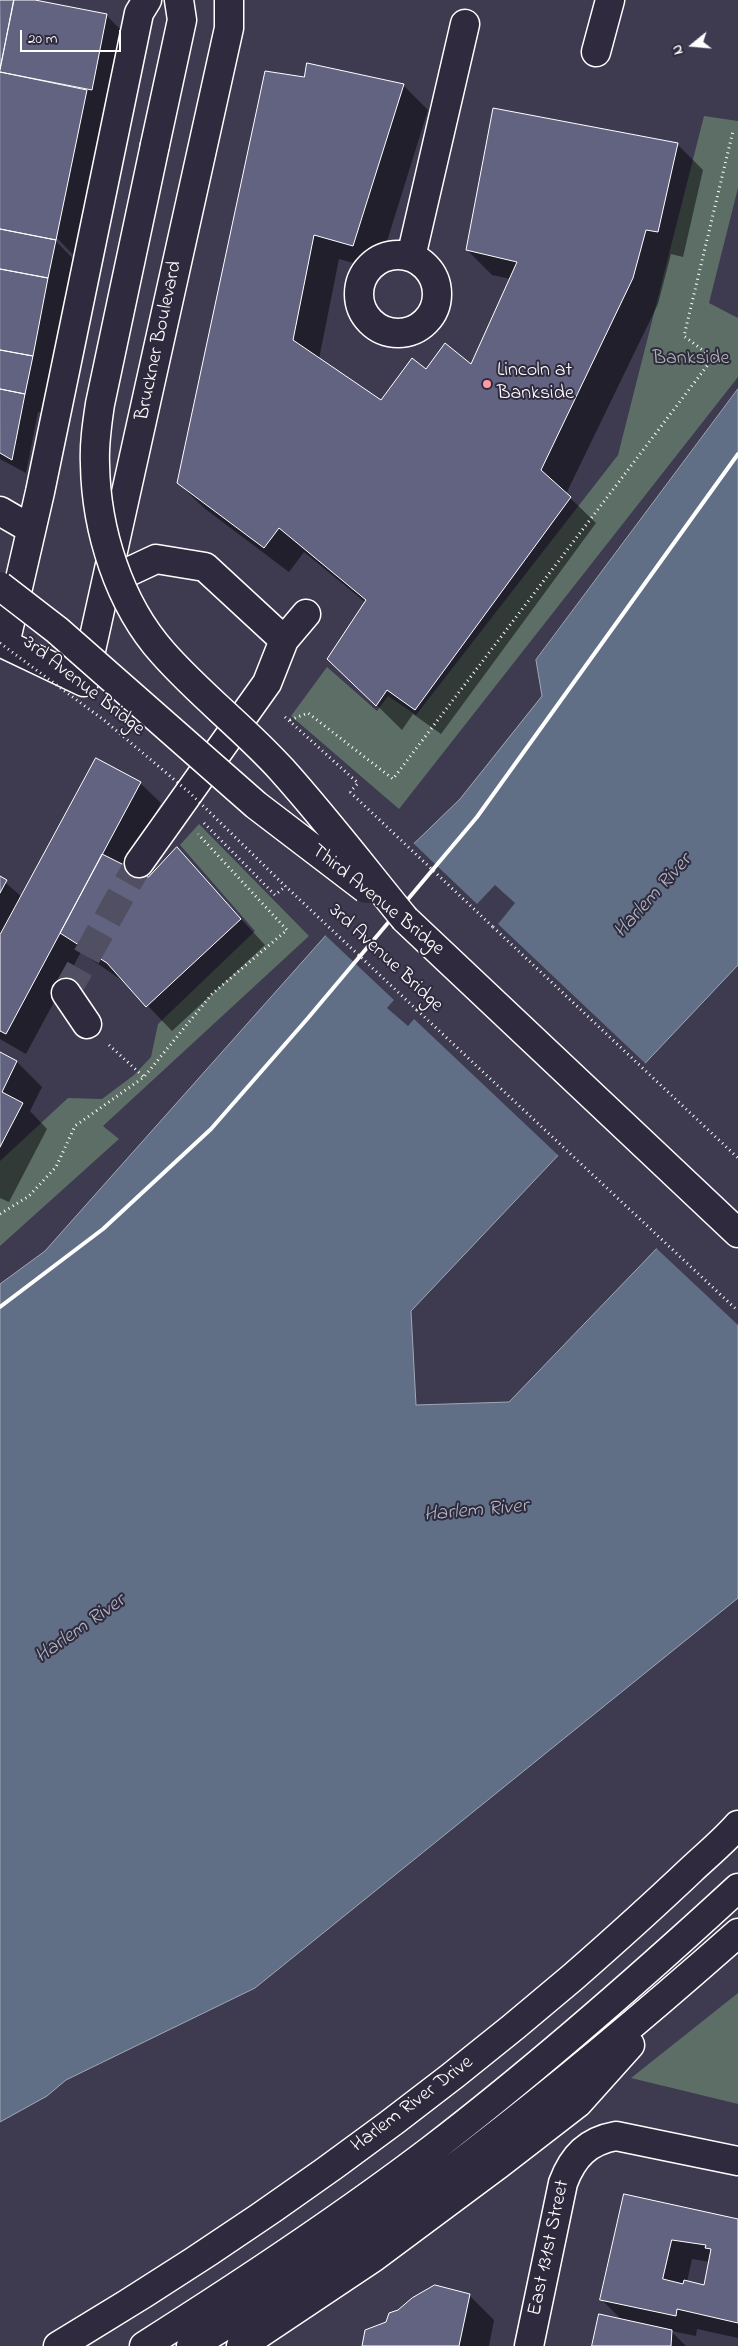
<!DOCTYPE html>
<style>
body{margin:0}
#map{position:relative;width:738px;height:2346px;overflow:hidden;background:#3e3b51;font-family:"Indie Flower",sans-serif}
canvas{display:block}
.north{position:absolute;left:668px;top:20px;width:50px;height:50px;-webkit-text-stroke:4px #2f2a3d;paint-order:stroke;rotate:253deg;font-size:14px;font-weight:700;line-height:20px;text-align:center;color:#fff}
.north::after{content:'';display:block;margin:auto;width:18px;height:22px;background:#fff;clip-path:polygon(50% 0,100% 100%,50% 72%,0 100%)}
.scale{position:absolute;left:20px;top:30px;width:101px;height:22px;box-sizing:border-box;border:2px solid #fff;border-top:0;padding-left:6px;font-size:15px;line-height:18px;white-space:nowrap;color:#fff;-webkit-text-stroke:4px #2f2a3d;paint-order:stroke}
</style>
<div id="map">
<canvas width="738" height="2346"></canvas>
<div class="north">N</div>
<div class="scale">20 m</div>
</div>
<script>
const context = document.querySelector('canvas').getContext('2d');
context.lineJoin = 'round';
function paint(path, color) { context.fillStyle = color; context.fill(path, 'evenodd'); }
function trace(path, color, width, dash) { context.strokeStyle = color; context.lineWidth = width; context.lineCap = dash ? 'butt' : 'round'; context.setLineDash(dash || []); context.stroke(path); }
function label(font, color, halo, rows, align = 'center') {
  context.font = font + ' "Indie Flower",sans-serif'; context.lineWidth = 4; context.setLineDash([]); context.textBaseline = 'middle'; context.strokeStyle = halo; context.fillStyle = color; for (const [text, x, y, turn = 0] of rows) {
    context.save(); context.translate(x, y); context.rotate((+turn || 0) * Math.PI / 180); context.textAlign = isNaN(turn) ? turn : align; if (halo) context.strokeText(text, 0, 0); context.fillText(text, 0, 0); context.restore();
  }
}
paint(new Path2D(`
 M704,116L738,121V188L709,303L738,318V377L399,809L291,716L327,667L377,711L388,696L416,715L618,455Z
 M199,824L309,936L103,1126L119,1139L0,1246V1161L68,1098L102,1099L134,1075L151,1057L158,1024L255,931L180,845Z
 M738,1993V2104L631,2078Z`), '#5c6e66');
const water = new Path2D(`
 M738,389V965L411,1311L416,1405L509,1402L738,1164V1598L255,1988L66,2080L47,2096L0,2122V1284L45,1251L368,888L460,799L542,696L536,660Z`);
paint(water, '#606e86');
trace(water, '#a0a8b6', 1);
paint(new Path2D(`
 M412,842L477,904L495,885L515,903L498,924L647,1065L560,1157L414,1019L408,1026L387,1008L394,1000L324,934L366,886Z
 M738,1161V1325L655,1247Z`), '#3e3b51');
paint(new Path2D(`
 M0,0H29L106,15L127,36L112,110L104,108L111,116L81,263L53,234L51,236L78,264L45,414L38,412L26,473L0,459Z
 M305,78L403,85L428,110L378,270L339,259L319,359L381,401L426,371L472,366L511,279L492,275L467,250L677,144L703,170L683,257L671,254L658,304L566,494L596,523L441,734L413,714L402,730L329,658L365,602L304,552L289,572L204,508L178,483Z
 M140,783L161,803L126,867L148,878L177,849L265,945L172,1031L127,984L81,952L26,1054L0,1039V878L22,897Z
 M0,1053L17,1062L42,1087L30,1111L47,1129L9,1202L0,1198Z
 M624,2196L738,2220V2338L697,2329L696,2336L671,2331L686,2346H593L623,2321L602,2300ZM692,2259L710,2262L705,2286L687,2282Z
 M469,2295L494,2320L489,2346H363L398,2312Z`), '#0007');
const building = new Path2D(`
 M0,0H14L0,69Z
 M14,0H35L107,14L92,90L0,72Z
 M307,63L404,84L353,246L314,235L293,340L381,400L412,358L426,369L445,343L471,364L517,262L466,250L493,108L678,143L658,232L646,230L633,278L541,470L571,497L415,710L387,690L376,706L327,659L366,600L279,528L264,548L177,483L265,71L304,77Z
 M0,72L87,90L56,240L0,229Z
 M0,229L56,240L48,278L0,269Z
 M0,269L48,278L33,356L0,350Z
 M0,350L33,356L25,394L0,389Z
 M0,389L25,394L12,460L0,453Z
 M96,758L141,782L6,1034L0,1031V935Z
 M177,847L241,919L146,1007L107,963L60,933L102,854L148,877Z
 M0,876L7,880L0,893Z
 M0,1052L17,1061L2,1092L23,1103L0,1147Z
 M624,2194L738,2219V2323L677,2309L676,2316L600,2300ZM672,2240L706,2245L705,2248L711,2249L704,2285L684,2280L683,2284L663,2279Z
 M435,2285L470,2294L459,2346H362L365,2330L386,2322L389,2313L398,2310L412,2298Z
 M599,2314L672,2330L671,2346H592Z`);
paint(building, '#626381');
trace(building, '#fff', 1);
trace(new Path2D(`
 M66,993L139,863`), '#514f62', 28, [28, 14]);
const minor = new Path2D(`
 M596,52L610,0
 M359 294a39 39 0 1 1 78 0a39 39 0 1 1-78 0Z
 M411,257L465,24
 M0,511L31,529
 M107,582L156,559L205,567L284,640
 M0,642L84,682L229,28V0
 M5,644L40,492L139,13L147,0
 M139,863L267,683L284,640L306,614
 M66,993L87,1024
 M529,2346L563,2183C573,2156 588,2141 616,2136L738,2161`);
const major = new Path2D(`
 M155,145L182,20L179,0
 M405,919L738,1233`);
const highway = new Path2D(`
 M58,2346C240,2238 412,2115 573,1977C613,1942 653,1906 691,1870C707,1855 724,1841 738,1825
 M144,2346C242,2284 339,2220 431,2150C538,2068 639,1979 738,1888
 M191,2346C387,2230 567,2084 738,1933
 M241,2346L374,2257L499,2164L578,2103L630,2045`);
trace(minor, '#fff', 31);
trace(major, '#fff', 31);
trace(highway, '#fff', 31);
trace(new Path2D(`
 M285,717L358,783L350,792
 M290,720L308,713L393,779L713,358L684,336L733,131
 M204,823L275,895L286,886
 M493,927L738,1158
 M417,1010L738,1311
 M109,1045L144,1077
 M0,1214L29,1196L56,1167L75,1126L144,1077L212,994L287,930L198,834`), '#fff', 3, [1, 4]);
trace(minor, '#2f2a3d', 28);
trace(major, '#2f2a3d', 28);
trace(highway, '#2f2a3d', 28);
trace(new Path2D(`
 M0,1307L103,1229L211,1129L308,1018L477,817L738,454`), '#fff', 4);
const majorBridge = new Path2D(`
 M155,145L100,404C97,424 94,444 95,464C96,530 119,604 163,653C200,695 245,729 282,770C325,818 365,870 405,919
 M0,586L57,630L256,805L366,889`);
trace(majorBridge, '#fff', 31, []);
trace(new Path2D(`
 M0,643L105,721L190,793L281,882L417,1010
 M350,792L493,927`), '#fff', 3, [1, 4]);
trace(majorBridge, '#2f2a3d', 28);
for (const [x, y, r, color] of [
 [487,384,5,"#ff9aa2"]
]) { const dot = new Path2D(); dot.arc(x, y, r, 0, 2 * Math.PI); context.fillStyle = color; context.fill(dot); trace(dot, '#2f2a3d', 2); }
label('20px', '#fff', '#2f2a3d', [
 ["Bruckner Boulevard",160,341,-78],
 ["3rd Avenue Bridge",83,687,38],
 ["Third Avenue Bridge",377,901,39],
 ["3rd Avenue Bridge",385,959,43],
 ["Harlem River Drive",413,2105,-37],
 ["East 131st Street",550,2248,-78]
]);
label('20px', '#aeb6b2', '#2f2a3d', [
 ["Bankside",691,360]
]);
label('20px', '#fff', '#2f2a3d', [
 ["Lincoln at",497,372],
 ["Bankside",497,395]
], 'left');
label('italic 21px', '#b0b6c2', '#2f2a3d', [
 ["Harlem River",654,897,-48],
 ["Harlem River",476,1512,-5],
 ["Harlem River",81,1630,-35]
]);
</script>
